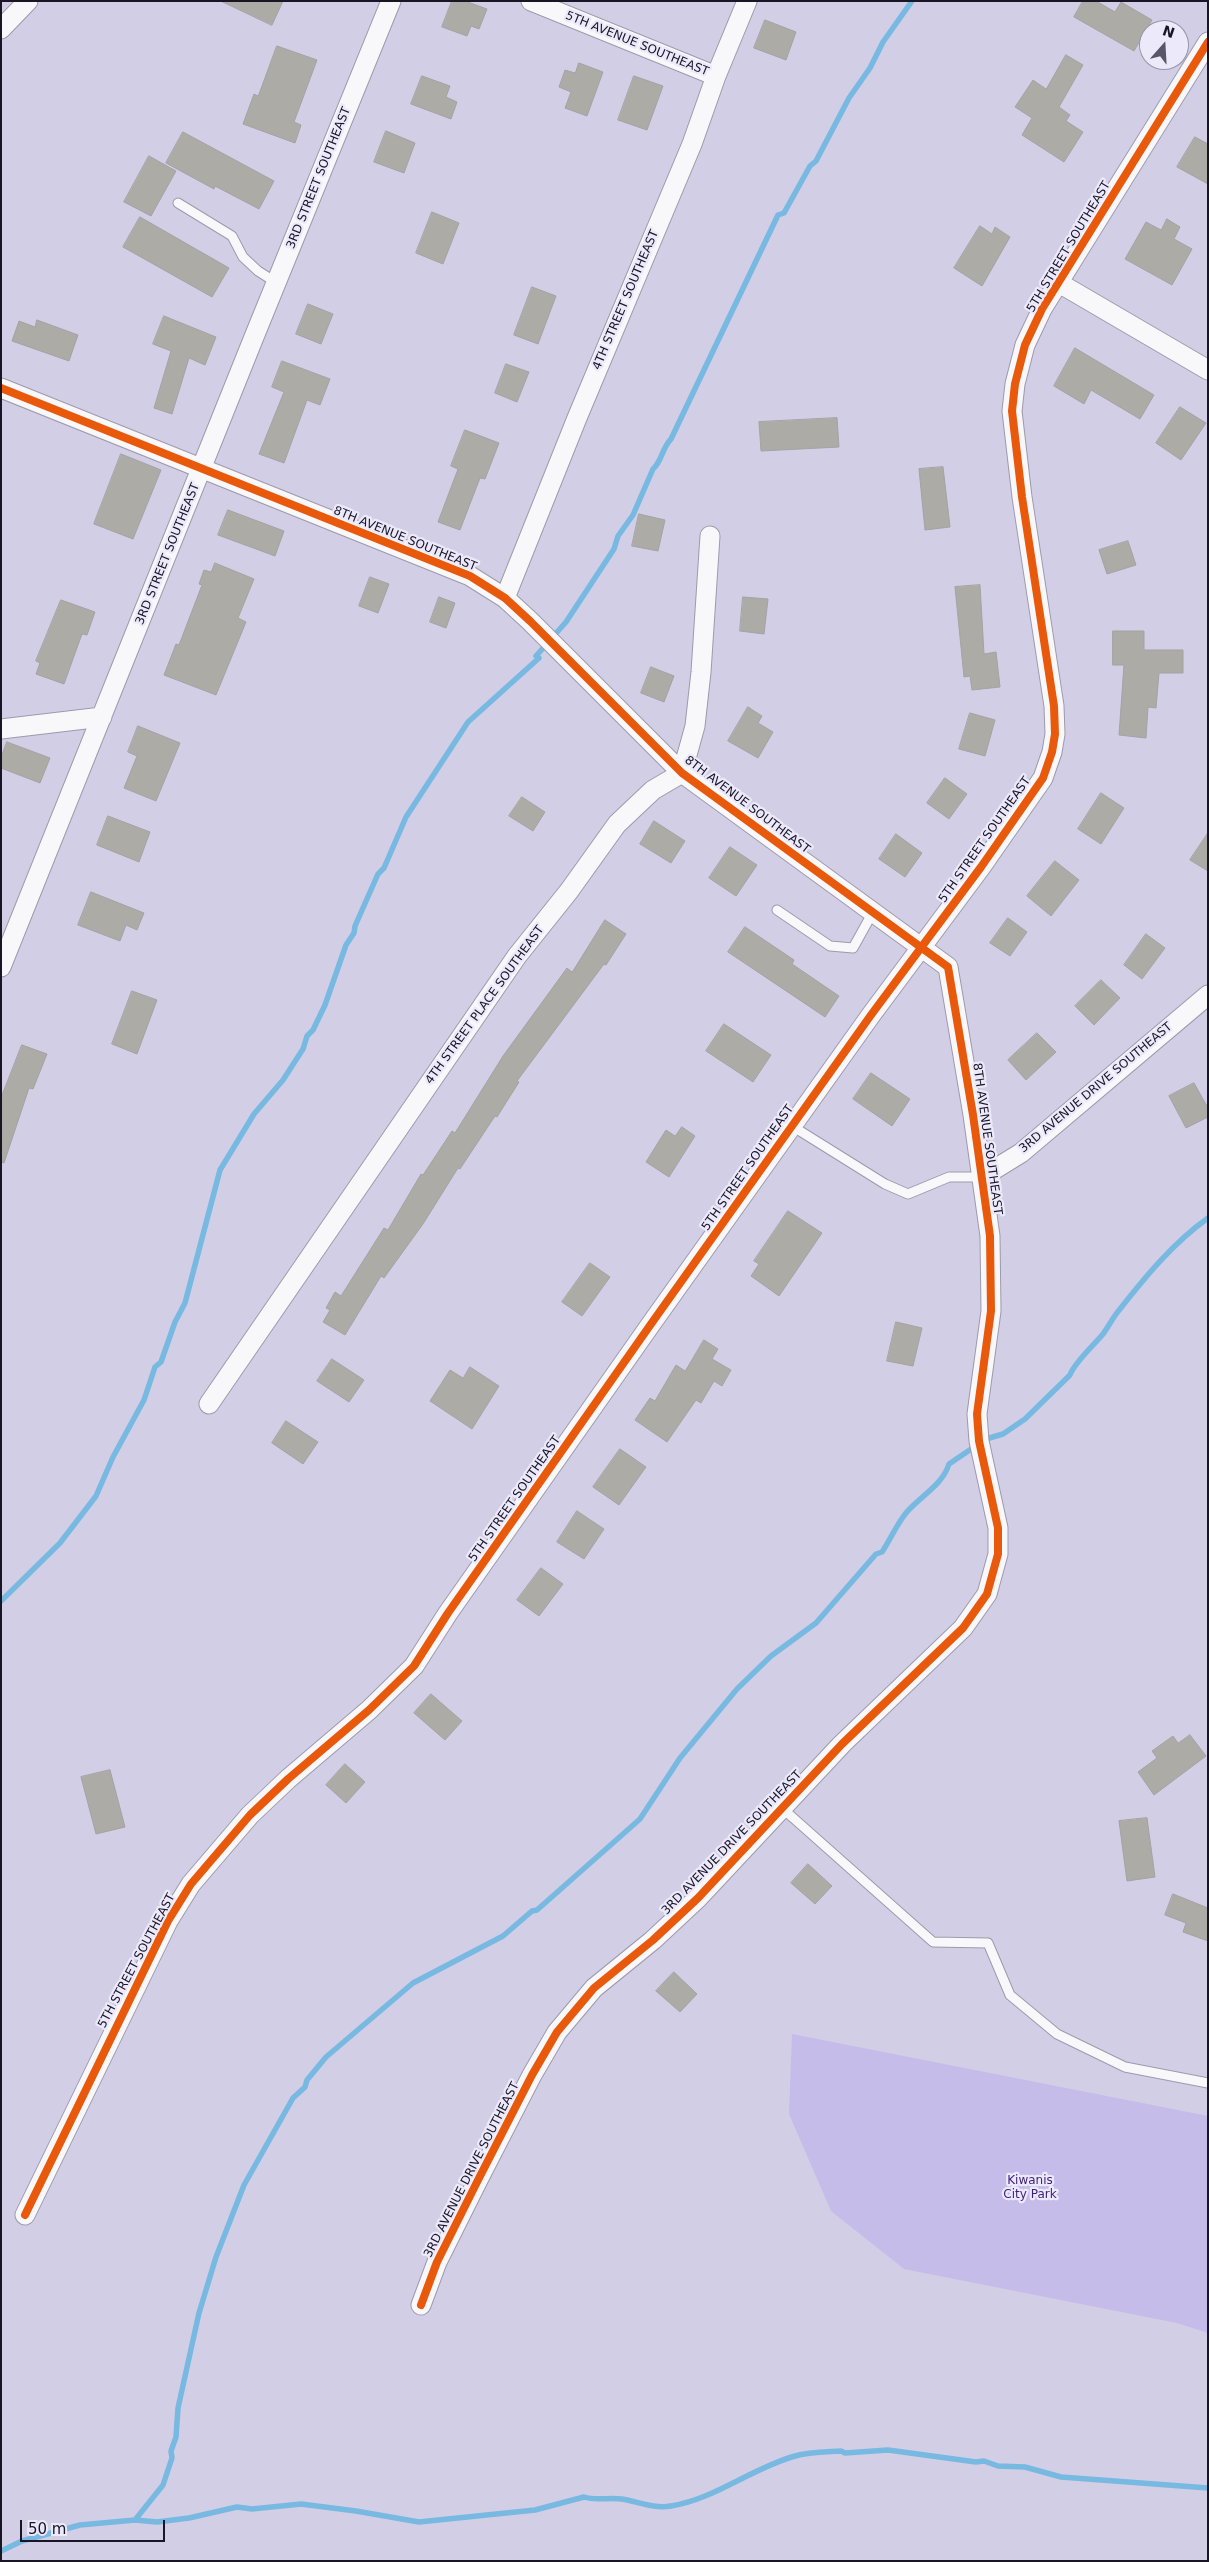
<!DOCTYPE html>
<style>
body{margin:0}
#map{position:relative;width:1209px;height:2562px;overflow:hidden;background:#d2cee6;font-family:"DejaVu Sans",sans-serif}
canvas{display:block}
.frame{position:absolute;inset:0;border:2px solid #191525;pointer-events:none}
.north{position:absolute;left:1139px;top:20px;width:50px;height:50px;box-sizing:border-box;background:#ece9fb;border:1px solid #9894a5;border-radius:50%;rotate:19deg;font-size:14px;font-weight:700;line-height:20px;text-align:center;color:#191525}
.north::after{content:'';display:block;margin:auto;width:18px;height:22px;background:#5a5669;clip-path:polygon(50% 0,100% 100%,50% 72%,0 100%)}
.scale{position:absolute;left:20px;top:2520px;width:145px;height:22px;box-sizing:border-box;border:2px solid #191525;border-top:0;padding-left:6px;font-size:15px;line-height:18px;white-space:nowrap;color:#191525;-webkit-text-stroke:4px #ece9fb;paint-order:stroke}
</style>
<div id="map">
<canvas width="1209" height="2562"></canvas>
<div class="frame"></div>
<div class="north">N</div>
<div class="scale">50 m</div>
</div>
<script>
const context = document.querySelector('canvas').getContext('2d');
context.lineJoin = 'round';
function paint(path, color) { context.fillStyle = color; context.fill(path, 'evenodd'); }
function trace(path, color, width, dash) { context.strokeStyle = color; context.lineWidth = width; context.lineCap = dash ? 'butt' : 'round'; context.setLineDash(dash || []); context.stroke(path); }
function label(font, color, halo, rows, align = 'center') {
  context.font = font + ' "DejaVu Sans",sans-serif'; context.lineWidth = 4.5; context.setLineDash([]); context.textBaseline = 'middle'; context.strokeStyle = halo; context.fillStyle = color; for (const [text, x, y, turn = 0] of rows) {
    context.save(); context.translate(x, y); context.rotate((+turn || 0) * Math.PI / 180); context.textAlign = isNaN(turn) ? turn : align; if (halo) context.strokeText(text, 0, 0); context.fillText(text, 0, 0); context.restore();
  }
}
paint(new Path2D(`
 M792,2034L1208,2116V2333L1177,2323L904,2269L831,2211L789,2114Z`), '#c5bcea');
trace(new Path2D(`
 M1,1601L60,1543L96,1496L113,1457L144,1400L155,1367L161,1362L175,1322L185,1303L220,1170L254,1114L283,1080L303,1049L307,1036L313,1030L325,1005L346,945L354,933L355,926L378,874L384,868L406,817L468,722L539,658L536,656L566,622L614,549L618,536L633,515L653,469C662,461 662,448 671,439L778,215L784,213L810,166L816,161L849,98L870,68L883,42L912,1
 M135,2520L163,2485L172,2458L171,2451L176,2437L178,2408L199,2313L216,2257L244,2185L293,2098L305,2087L307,2080L326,2057L413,1983L503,1936L532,1911L537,1910L640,1819L680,1758L737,1689L771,1656L816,1623L876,1554L882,1552C890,1540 897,1524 906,1513C920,1496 942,1486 949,1464L986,1439L1003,1434L1025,1419L1070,1375C1074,1363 1094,1345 1103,1334C1109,1326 1113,1317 1120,1309C1146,1276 1174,1242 1208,1218
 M1,2551L22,2541L80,2525L135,2520L157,2522L189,2518L237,2507L252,2509L301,2504L356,2511L419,2522L535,2510L584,2497C596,2501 609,2497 622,2499C639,2502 654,2509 671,2506C715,2499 752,2468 795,2456C809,2452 827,2452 841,2451L845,2453L888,2450L976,2462L984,2461L998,2466L1025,2467L1061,2477L1208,2488`), '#77b9e1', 5.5);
const building = new Path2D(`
 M221,1H283L272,25Z
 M452,1H465L487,9L479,29L471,26L467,36L442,27Z
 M1083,1H1096L1115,12L1121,2L1152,20L1134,51L1074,17Z
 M765,20L796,32L786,60L754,48Z
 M277,46L317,60L294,122L301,125L295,143L243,124L254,94L258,96Z
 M1066,55L1083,65L1059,107L1070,115L1066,121L1083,132L1064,162L1022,135L1032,118L1015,107L1033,80L1046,89Z
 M579,63L603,72L587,116L565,108L571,92L559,87L565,70L575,73Z
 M422,76L450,86L446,97L457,102L451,119L411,104Z
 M634,76L663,86L647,130L618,120Z
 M386,131L415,143L404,173L374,162Z
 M183,132L274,181L259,209L215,186L214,189L166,163Z
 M1195,137L1208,144V184L1177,167Z
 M149,156L176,171L151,216L124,202Z
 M432,212L459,223L443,264L416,253Z
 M140,217L229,268L212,297L123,247Z
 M1167,219L1180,227L1174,239L1192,249L1172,285L1125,259L1146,222L1161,230Z
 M980,226L992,234L995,227L1010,237L982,286L954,268Z
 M532,287L556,296L538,344L514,335Z
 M308,304L333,314L321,344L296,334Z
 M164,316L216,337L205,365L189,358L172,414L154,408L171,351L153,344Z
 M37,320L78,335L69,361L12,341L19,321L35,327Z
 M1075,348L1154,395L1140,419L1091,390L1084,404L1054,386Z
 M282,361L330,379L320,405L307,400L284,463L259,454L284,392L272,387Z
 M506,364L529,372L517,402L495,393Z
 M1180,407L1206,423L1181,460L1156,443Z
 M837,418L839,447L761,451L759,422Z
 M465,430L499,443L485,479L480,478L460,530L438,522L458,469L451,466Z
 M121,454L161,470L133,539L94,524Z
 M943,467L950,527L925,530L919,469Z
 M228,510L284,531L275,556L218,535Z
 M639,514L665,520L658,551L632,546Z
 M1128,541L1136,565L1107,574L1099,550Z
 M215,563L254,579L238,618L246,622L216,695L164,675L176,644L179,645L202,585L199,584L204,570L211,572Z
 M370,577L389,584L378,613L359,606Z
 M980,585L984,654L996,652L1000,687L972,690L970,676L964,677L955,587Z
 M439,597L455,603L446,628L430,622Z
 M743,597L768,599L764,634L740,631Z
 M61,600L95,612L87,635L82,634L64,684L36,674L40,663L36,661Z
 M1113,631H1144V650H1183V673H1159L1156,708L1148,707L1146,738L1119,735L1124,665H1113Z
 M651,667L674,676L664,702L641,693Z
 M748,707L762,716L758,723L773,732L758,758L728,741Z
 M970,713L995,720L985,756L959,749Z
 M138,726L180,743L156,801L124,788L137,756L128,752Z
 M7,742L50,758L40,783L1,768V758Z
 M945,778L967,794L949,819L927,803Z
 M1101,793L1124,808L1101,844L1078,829Z
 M522,797L545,812L533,831L509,816Z
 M108,816L150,832L139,862L97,845Z
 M654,821L685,841L671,863L640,844Z
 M1208,833V871L1190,860Z
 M896,834L922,853L905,877L879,859Z
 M730,847L757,865L736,896L709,878Z
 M1055,861L1079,880L1051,916L1027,896Z
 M91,892L144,913L137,930L126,925L120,941L78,925Z
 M1008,918L1027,932L1010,956L990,943Z
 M605,920L626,934L606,965L604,964L517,1081L519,1082L497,1117L495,1116L460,1169L458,1168L423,1224L384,1278L381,1276L345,1335L323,1322L330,1310L326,1308L335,1292L341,1296L384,1228L388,1230L421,1174L423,1175L452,1131L455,1133L503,1056L567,968L572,972Z
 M745,927L794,960L792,964L839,996L825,1017L728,952Z
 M1146,934L1165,948L1142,979L1124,965Z
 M1101,980L1120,998L1094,1025L1075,1006Z
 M132,991L157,1000L137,1054L112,1044Z
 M724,1024L771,1055L753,1082L706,1051Z
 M1037,1033L1056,1052L1026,1080L1008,1060Z
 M22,1045L47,1054L33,1089L29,1088L4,1163L1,1162V1098Z
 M871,1073L910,1099L892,1126L853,1099Z
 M1194,1083L1208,1108V1117L1186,1128L1169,1096Z
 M682,1127L695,1136L669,1177L646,1162L666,1130L675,1136Z
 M788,1211L822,1233L779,1296L751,1276L759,1264L754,1261Z
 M590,1263L610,1277L582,1316L562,1302Z
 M896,1322L922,1328L913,1366L887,1361Z
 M704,1340L718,1349L712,1359L731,1370L722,1386L714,1381L701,1403L696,1400L667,1442L635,1420L650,1398L655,1401L676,1365L685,1371Z
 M332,1359L364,1380L349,1402L317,1381Z
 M470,1367L499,1386L472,1429L430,1401L450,1370L463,1378Z
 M286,1421L318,1442L303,1464L272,1443Z
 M620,1449L646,1467L619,1505L593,1487Z
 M577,1511L604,1529L584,1559L557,1542Z
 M541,1568L563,1584L539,1616L517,1600Z
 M431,1694L462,1721L445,1740L414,1713Z
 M1190,1735L1206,1756L1154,1795L1138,1772L1157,1758L1152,1751L1173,1736L1178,1743Z
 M345,1764L365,1782L346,1803L326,1785Z
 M110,1770L125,1827L96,1834L81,1777Z
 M1147,1818L1155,1877L1127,1881L1119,1821Z
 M808,1864L832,1886L815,1904L791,1883Z
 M1173,1894L1208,1908V1941L1183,1932L1186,1923L1165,1915Z
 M674,1972L697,1994L680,2012L656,1991Z`);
paint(building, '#acaba5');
trace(building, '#a3a2a4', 1);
const service = new Path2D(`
 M178,203L232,236L243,257L258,271L277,283
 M777,910L830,946L853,948L873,912
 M792,1126L885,1184L908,1194L949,1177H982
 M782,1808L933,1942L988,1943L1010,1995L1057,2034L1125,2067L1208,2083`);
const minor = new Path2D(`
 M531,1L716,76
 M1,29L28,1
 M1059,283L1208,370
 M1,388L470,576L505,598L530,621L682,773L948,967L973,1115L990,1236L991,1311L977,1414L979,1441L998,1528V1554L987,1594L963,1628L842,1744L698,1898L653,1940L594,1988L557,2032L532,2075L478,2180L437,2262L421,2305
 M505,598L577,418L692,144L716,76L747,1
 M1,729L102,717
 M1,967L254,337L391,1
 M982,1177L1021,1153L1208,995
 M209,1404L517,956L569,891L617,824L653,790L682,773L695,726L701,672L710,536
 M25,2215L168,1921L191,1884L250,1815L288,1779L369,1710L414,1666L448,1613L651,1324L871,1015L981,867L1043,778L1052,752L1055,734L1054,706L1022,497L1012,411L1015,384L1025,345L1042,309L1208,42`);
trace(service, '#9d9aac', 11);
trace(minor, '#9d9aac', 21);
trace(service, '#f8f8fb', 9);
trace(minor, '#f8f8fb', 19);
trace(new Path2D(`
 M1,388L470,576L505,598L530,621L682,773L948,967L973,1115L990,1236L991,1311L977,1414L979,1441L998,1528V1554L987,1594L963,1628L842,1744L698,1898L653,1940L594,1988L557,2032L532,2075L478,2180L437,2262L421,2305
 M25,2215L168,1921L191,1884L250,1815L288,1779L369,1710L414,1666L448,1613L651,1324L871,1015L981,867L1043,778L1052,752L1055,734L1054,706L1022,497L1012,411L1015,384L1025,345L1042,309L1208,42`), '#e8590c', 8);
label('12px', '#191525', '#ece9fb', [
 ["5TH AVENUE SOUTHEAST",637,44,22],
 ["3RD STREET SOUTHEAST",319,178,-68],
 ["5TH STREET SOUTHEAST",1069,247,-59],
 ["4TH STREET SOUTHEAST",626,300,-67],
 ["8TH AVENUE SOUTHEAST",405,539,22],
 ["3RD STREET SOUTHEAST",168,554,-68],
 ["8TH AVENUE SOUTHEAST",747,805,37],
 ["5TH STREET SOUTHEAST",985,840,-55],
 ["4TH STREET PLACE SOUTHEAST",485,1005,-54],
 ["3RD AVENUE DRIVE SOUTHEAST",1096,1088,-40],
 ["8TH AVENUE SOUTHEAST",987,1139,82],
 ["5TH STREET SOUTHEAST",748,1168,-55],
 ["5TH STREET SOUTHEAST",515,1499,-55],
 ["3RD AVENUE DRIVE SOUTHEAST",732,1843,-46],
 ["5TH STREET SOUTHEAST",137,1961,-62],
 ["3RD AVENUE DRIVE SOUTHEAST",472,2170,-63]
]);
label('12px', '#3e1f79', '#ece9fb', [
 ["Kiwanis",1030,2181],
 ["City Park",1030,2195]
]);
</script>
